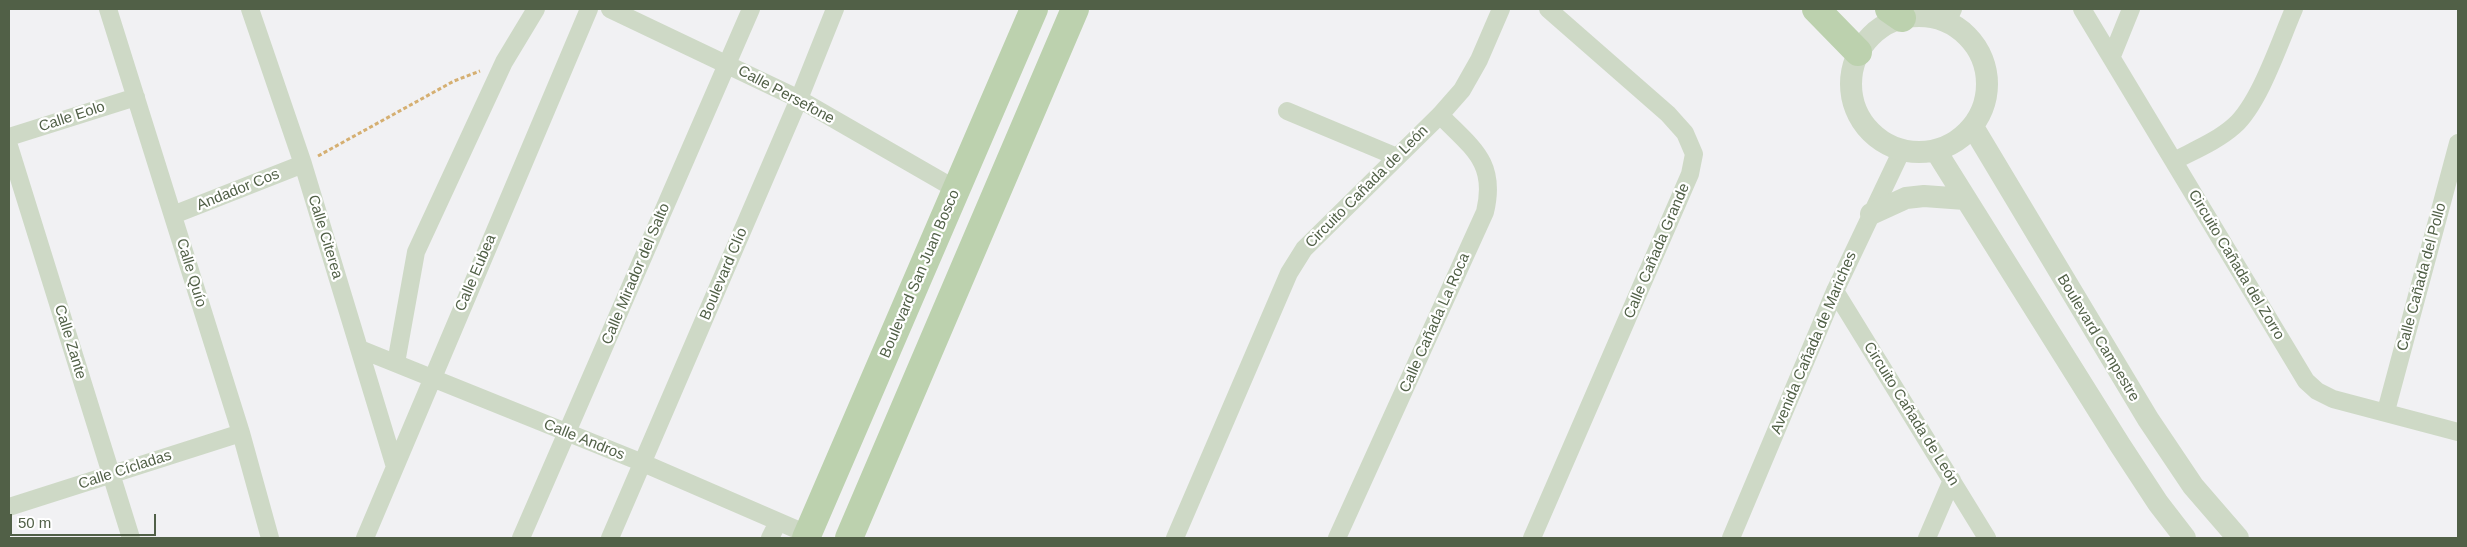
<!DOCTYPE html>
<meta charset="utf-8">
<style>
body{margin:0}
#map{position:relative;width:2467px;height:547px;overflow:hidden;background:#f1f1f3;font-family:Arial,sans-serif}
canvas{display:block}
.frame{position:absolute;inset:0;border:10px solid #516047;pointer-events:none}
.scale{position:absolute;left:10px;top:514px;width:146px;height:22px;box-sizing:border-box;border:2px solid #516047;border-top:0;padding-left:6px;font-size:15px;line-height:18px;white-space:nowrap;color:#516047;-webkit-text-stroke:4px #fff;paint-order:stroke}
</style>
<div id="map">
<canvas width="2467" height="547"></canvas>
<div class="frame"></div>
<div class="scale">50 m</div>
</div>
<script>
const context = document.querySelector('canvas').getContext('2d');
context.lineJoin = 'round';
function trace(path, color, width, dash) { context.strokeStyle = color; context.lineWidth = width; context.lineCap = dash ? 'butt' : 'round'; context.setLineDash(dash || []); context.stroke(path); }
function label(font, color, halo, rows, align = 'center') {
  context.font = font + ' Arial,sans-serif'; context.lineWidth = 4.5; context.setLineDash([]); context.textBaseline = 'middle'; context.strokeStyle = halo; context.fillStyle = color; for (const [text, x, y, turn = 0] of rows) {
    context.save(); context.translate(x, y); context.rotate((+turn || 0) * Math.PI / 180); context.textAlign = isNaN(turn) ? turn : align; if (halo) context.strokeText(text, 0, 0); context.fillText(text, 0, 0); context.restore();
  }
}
trace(new Path2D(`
 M318,156L454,81L480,71`), '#d5af71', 3, [4, 2.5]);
trace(new Path2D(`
 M108,9L241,433L270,538
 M250,9L303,164L395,467
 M610,9L799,99L957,190
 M2082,9L2306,381L2317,391L2333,399L2458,432
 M1947,22L1953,9
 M2112,56L2131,9
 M1287,111L1397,157
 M9,137L136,97
 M9,146L131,538
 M2174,161C2195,150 2217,141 2234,126C2260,103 2280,41 2294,9
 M173,215L303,164
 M1835,291L1987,538
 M360,349L643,463L807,534
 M396,363L416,252L504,62L536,9
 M2386,411L2458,143
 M9,507L241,433
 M365,538L589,9
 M521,538L751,9
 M610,538L799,99L835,9
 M770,538L778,522
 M1175,538L1289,273L1304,249L1440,115L1462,90L1479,60L1501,9
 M1337,538L1485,212C1497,162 1472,148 1440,115
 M1532,538L1690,174L1694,154L1685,133L1668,114L1548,9
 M1731,538L1835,291L1902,150
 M1927,538L1952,480`), '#ced9c6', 18);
trace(new Path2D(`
 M1851 84a68 68 0 1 1 136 0a68 68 0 1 1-136 0Z
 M1973,127L2148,419L2193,486L2238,538
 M1936,151L2120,445L2158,503L2185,538
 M1871,214L1906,198L1924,196L1965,199`), '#ced9c6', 22);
trace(new Path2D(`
 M1816,9L1858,52
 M1889,9L1902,18
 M806,538L1034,9
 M849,538L1075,9`), '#bcd1ae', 28);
label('15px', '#516047', '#fff', [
 ["Calle Persefone",786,95,28],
 ["Calle Eolo",72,117,-18],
 ["Circuito Cañada de León",1367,187,-45],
 ["Andador Cos",238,190,-22],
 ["Calle Citerea",325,237,73],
 ["Calle Cañada Grande",1657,251,-67],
 ["Circuito Cañada del Zorro",2236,265,59],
 ["Calle Quío",191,273,73],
 ["Calle Eubea",476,273,-67],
 ["Calle Mirador del Salto",636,274,-67],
 ["Boulevard Clío",724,274,-67],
 ["Boulevard San Juan Bosco",920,274,-67],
 ["Calle Cañada del Pollo",2422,277,-75],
 ["Calle Cañada La Roca",1435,323,-66],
 ["Boulevard Campestre",2098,338,59],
 ["Calle Zante",70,342,73],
 ["Avenida Cañada de Mariches",1814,343,-67],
 ["Circuito Cañada de León",1911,414,58],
 ["Calle Andros",584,440,22],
 ["Calle Cícladas",125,470,-18]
]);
</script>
